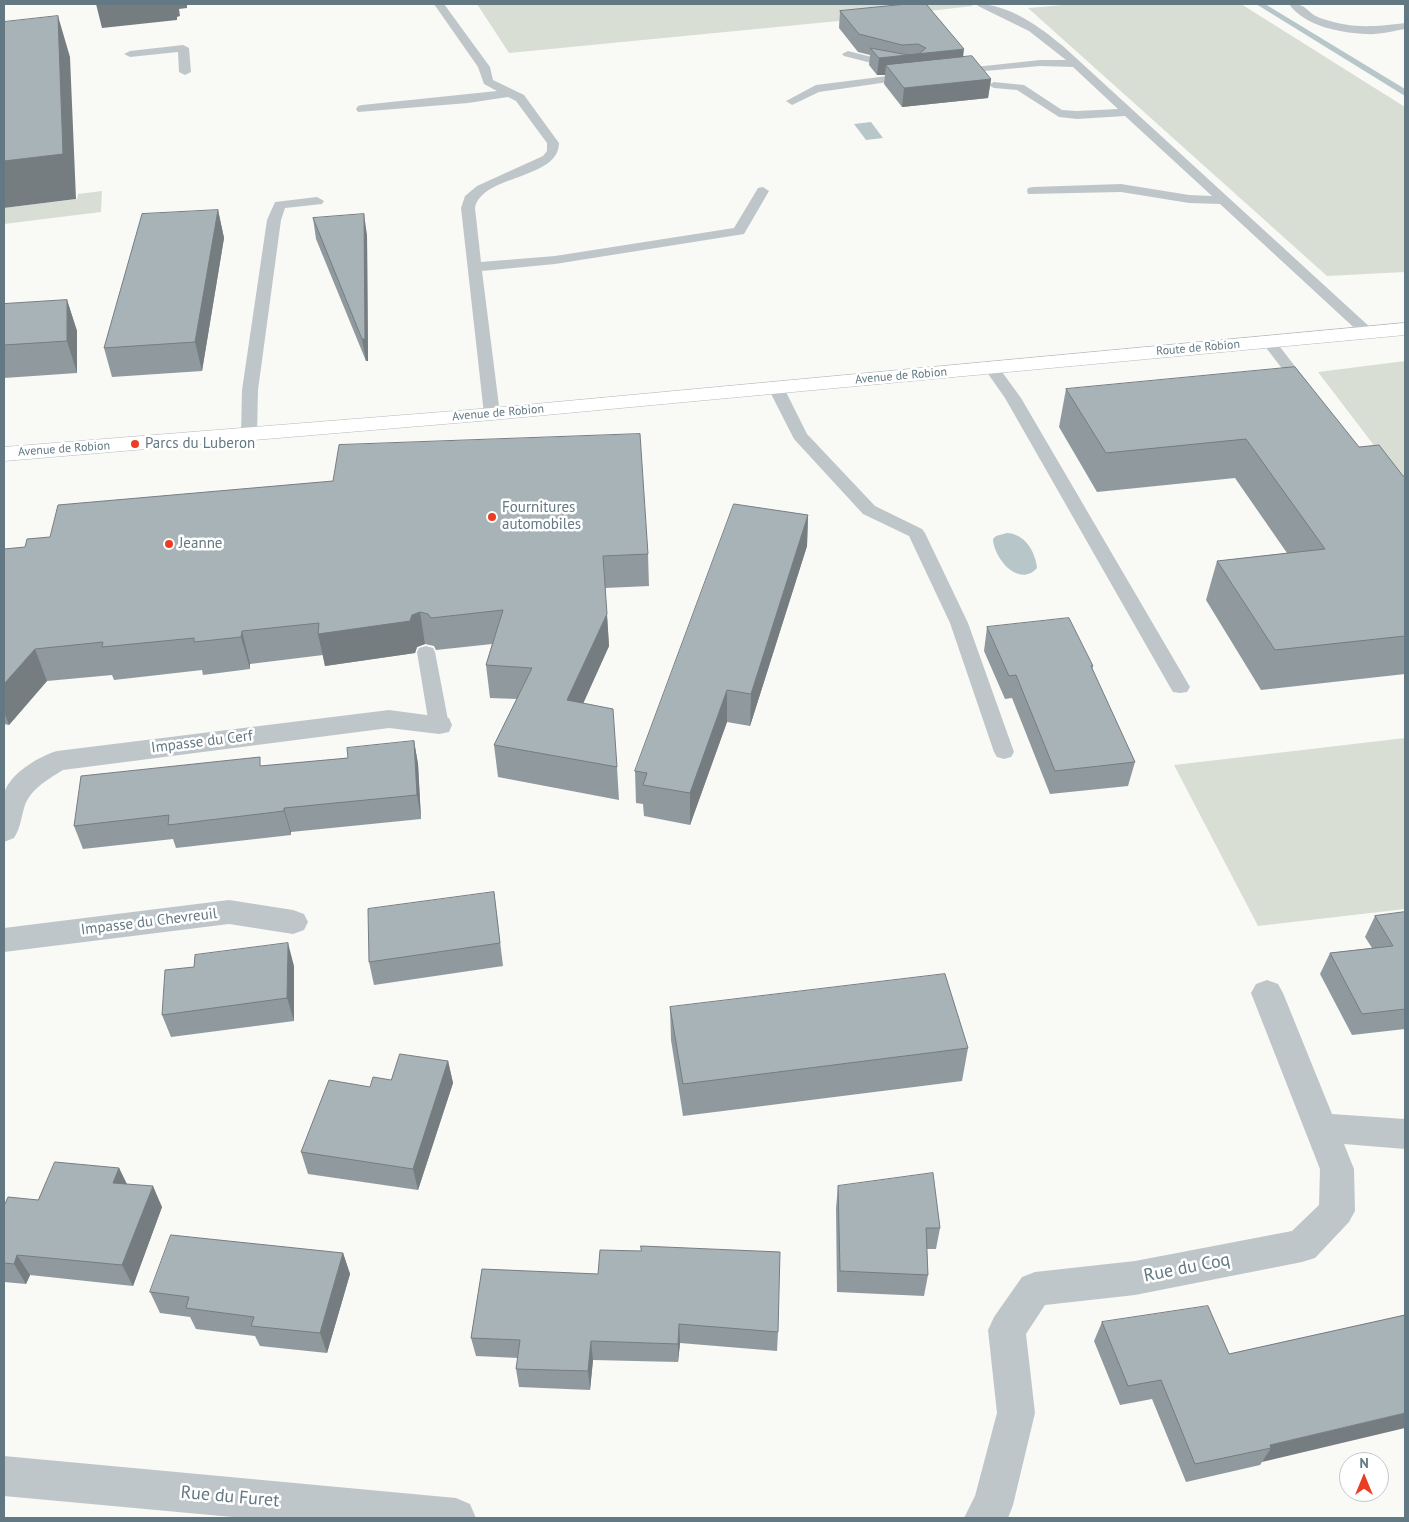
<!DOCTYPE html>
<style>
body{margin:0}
#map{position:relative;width:1409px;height:1522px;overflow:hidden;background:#f9f9f6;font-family:"PT Sans",sans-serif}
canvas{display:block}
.frame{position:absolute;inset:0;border:5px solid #627883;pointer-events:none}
.north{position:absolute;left:1339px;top:1452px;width:50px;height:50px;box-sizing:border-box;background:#fff;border:1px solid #c0c9cd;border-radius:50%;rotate:0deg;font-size:14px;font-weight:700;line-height:20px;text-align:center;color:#627883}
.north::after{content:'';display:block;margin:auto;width:18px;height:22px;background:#eb3c24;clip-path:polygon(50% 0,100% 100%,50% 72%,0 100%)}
</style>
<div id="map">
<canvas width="1409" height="1522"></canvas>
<div class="frame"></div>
<div class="north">N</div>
</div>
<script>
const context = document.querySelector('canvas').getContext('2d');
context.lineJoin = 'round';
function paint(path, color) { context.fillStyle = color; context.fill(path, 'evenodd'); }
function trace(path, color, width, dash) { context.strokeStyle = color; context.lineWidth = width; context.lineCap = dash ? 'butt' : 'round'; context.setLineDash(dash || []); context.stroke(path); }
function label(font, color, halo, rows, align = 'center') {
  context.font = font + ' "PT Sans",sans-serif'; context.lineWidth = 5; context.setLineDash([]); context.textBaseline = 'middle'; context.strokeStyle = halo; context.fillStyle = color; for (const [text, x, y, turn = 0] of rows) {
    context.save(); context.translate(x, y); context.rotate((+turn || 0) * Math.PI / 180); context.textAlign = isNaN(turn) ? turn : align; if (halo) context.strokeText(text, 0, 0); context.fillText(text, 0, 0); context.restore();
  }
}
paint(new Path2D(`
 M477,4H971L973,6L849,20L509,53Z
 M1075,4H1241L1405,107V272L1327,276L1028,8Z
 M102,191L101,212L4,224V208L77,199L78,194Z
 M1405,361V486L1318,372Z
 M1405,738V909L1258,926L1174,765Z`), '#d9ded5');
paint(new Path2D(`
 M871,122L883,138L866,140L854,124Z
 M1007,533C1025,534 1035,551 1037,568C1019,588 994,559 993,539L996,536Z`), '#b7c7c9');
paint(new Path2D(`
 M1256,4H1265L1405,89V96Z`), '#b7c7c9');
const secondary = new Path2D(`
 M1405,323V335L492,420L4,461V447L492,408Z`);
trace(secondary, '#b2babe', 1);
paint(new Path2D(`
 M434,4H444L490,67L493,80L524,95L559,143C559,180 482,174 475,208L481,262L555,256L734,228L758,188L763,187L769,191L744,234L555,264L482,271L500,414L498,417H486L484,414L461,208L465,196L477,186L543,156L547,151V143L516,101L508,97L468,103L358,112L356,109L358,106L362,105L497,91L484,84L478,67Z
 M977,4C1009,4 1040,27 1064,47L1372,329L1374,332L1372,335H1362L1220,204L1189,203L1121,192L1028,194L1027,191L1028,188L1033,187L1121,184L1189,195L1212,196L1125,116L1077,119L1059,117L1017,90L994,88L988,85L994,82L1024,85L1062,110L1077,111L1118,109L1073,67L1040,66L952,74L950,72L952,70L956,69L1040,60H1066L1029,31L978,6Z
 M1289,4C1309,4 1305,12 1320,18C1352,29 1372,27 1405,23V29C1393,31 1379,35 1366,34C1341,33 1304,26 1289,4Z
 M183,45L189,48L191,72L185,75L179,72L178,52L130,57L124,54L130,51Z
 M848,51L899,64L901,66L895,69L844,56L842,54Z
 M912,73L916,74L918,76L916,78L819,92L792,105L786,101L816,85Z
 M317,197L324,201L322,204L285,208L281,220L258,390L257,435L255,438H243L241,435L242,390L267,220L275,202Z
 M1269,338L1274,339L1310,386L1313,389L1310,392H1300L1264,345L1262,342L1264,339Z
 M992,363L997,365L1021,398L1190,687L1187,692L1180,693L1173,692L1170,687L1005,398L984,368L987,365Z
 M776,383L781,385L784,388L807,434L875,506L922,529L925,533L968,623L1014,752L1011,757L1004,759L997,757L994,752L950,623L909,536L863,514L794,439L768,388L771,385Z
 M426,646L433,648L435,652L449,725L446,730L439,732L432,730L429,725L417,652L419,648Z`), '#bfc6c9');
paint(new Path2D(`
 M389,710L449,718L452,725L449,732L439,734L389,728L63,770C47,780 30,789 24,808C21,819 20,829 14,838L4,842C4,827 1,808 4,794C8,775 39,756 57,751Z
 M229,900L293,910L304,914L308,922L304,930L293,934L229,924L4,952V928Z
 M1267,980L1278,984L1283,993L1332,1114L1405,1119V1149L1344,1144L1354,1169L1355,1211L1349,1222L1315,1258L1302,1262L1135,1295L1045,1305L1026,1334L1035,1413L1013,1505L1008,1518H964L975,1496L997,1413L988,1330L994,1317L1022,1277L1035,1272L1135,1261L1292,1231L1319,1205L1320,1169L1251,993L1256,984Z
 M4,1456L456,1498L470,1504L476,1518H243L4,1496Z`), '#bfc6c9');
paint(secondary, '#fff');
paint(new Path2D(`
 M840,11L963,57L991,79L988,98L902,107L884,84L885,75H877L869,65L870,55L858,52L839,28Z
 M218,210L224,238L202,371L112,377L104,348Z
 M313,218L367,235L368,361H366L316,239Z
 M67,300L77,331V373L4,378V304Z
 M1066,389L1359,447L1403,476H1405V674L1261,690L1206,600L1217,561L1287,553L1235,478L1097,492L1059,427Z
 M808,515L807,546L750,726L727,722L690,825L644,816L643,804L636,803L635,771Z
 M4,549L648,554L649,586L605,588L609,646L583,703L617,767L619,800L498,777L494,745L517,699L490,698L486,665L492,644L436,650L434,646L425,644L417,647L415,653L325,666L323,655L250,664V669L203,675L202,670L114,680L112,675L47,681L9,725L4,724Z
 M987,627L1093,666L1092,670L1135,762L1128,786L1050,794L1012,698L1005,699L984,651Z
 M414,741L418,764L421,819L291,832V835L176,848L173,839L83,849L74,826L262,766L348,758Z
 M494,892L503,966L374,985L369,962Z
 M1405,912V1029L1352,1035L1320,974L1330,953L1372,948L1365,937L1375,916Z
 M294,966V1021L171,1037L162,1015Z
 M670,1007L968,1048L962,1081L683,1116L671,1040Z
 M448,1061L453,1083L418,1190L308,1174L301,1152L370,1087Z
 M119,1168L127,1184L162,1207L133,1286L30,1275L26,1284L4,1282V1206L38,1200Z
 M838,1186L940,1228L936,1249H927L928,1275L924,1296L837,1292L836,1208Z
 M343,1253L350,1274L327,1353L260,1346L255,1336L196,1329L190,1317L160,1313L150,1292Z
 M482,1269L778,1332L777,1351L680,1343L678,1362L593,1360L590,1390L519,1387L516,1369L518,1358L476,1356L471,1338Z
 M1405,1315L1262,1462L1260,1465L1186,1482L1152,1399L1120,1405L1094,1341L1102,1322L1229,1354Z`), '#909a9e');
paint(new Path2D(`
 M96,4H187V8L179,9L180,16L177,17V20L102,28Z
 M58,16L70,57L76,199L4,208V161Z
 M964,49L962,66L886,65L885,75H877L879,58Z
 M991,79L988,98L902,107L904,88Z
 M218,210L224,238L202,371L195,342Z
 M364,214L367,235L368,361H366L362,339Z
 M67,300L77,331V373L67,341Z
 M808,515L807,546L750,726L751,694Z
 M420,612L425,644L417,647L415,653L325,666L318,634L412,615Z
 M607,614L609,646L570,733L567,700Z
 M242,631L250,664V669L241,637Z
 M35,649L47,681L9,725L4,712V684Z
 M727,690V722L690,825V793Z
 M414,741L418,764L421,819L417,795Z
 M284,808L291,832V835L284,811Z
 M288,943L294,966V1021L287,998Z
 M448,1061L453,1083L418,1190L413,1169Z
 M119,1168L129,1189L113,1183Z
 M153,1186L162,1207L133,1286L122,1265Z
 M343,1253L350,1274L327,1353L320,1333Z
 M17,1255L30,1275L26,1284L14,1264Z
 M679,1324L680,1343L678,1362V1344Z
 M591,1341L593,1360L590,1390L588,1371Z
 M1405,1413V1428L1262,1462L1271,1448L1270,1445Z`), '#767d81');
const building = new Path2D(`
 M907,4H926L964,49L879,58L870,48L909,55L919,54L926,48L918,44L902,45L859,34L840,11Z
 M58,16L63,154L4,161V22Z
 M972,56L991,79L904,88L886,65Z
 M218,210L195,342L104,348L142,214Z
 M364,214L365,339H362L313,218Z
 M67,300V341L4,345V304Z
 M1295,367L1359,447L1379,445L1403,476H1405V636L1275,650L1217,561L1325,549L1246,439L1106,453L1066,389Z
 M640,434L648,554L603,556L607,614L567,700L613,709L617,767L494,745L532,668L486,665L503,610L431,618L428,614L420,612L412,615L410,621L318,634L319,623L242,631L241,637L194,642V638L102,647L103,642L35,649L4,684V549L25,547L27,539L50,537L58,505L333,481L339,445Z
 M734,504L808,515L751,694L727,690L690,793L643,785L647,773L635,771Z
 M1069,618L1093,666H1091L1135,762L1055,771L1016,675L1009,676L987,627Z
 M414,741L417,795L284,808V811L168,825L169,815L74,826L81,776L260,757V766L348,758L347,748Z
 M494,892L500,943L369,962L368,909Z
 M1405,912V1009L1362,1014L1330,953L1393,946L1375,916Z
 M288,943L287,998L162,1015L165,970L194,967L195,955Z
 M945,974L968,1048L683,1084L670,1007Z
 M400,1054L448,1061L413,1169L301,1152L329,1080L370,1087L373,1077L391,1080Z
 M55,1162L119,1168L113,1183L153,1186L122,1265L17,1255L14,1264L4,1263V1206L8,1197L38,1200Z
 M933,1173L940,1228H926L928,1275L840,1271L838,1186Z
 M171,1235L343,1253L320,1333L251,1326L254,1317L186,1308L189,1297L150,1292Z
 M641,1246L780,1252L778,1332L679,1324L678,1344L591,1341L588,1371L516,1369L520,1340L471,1338L482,1269L598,1274L600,1250L641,1251Z
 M1208,1306L1229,1354L1405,1315V1413L1270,1445L1271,1448L1195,1464L1161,1380L1128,1386L1102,1322Z`);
paint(building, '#a8b3b8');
trace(building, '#767d81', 1);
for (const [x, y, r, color] of [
 [135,444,5,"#eb3c24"],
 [492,517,5,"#eb3c24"],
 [169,544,5,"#eb3c24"]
]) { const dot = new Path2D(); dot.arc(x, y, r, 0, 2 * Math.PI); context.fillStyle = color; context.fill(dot); trace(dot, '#fff', 2); }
label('12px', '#627883', '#fff', [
 ["Route de Robion",1198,348,-5],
 ["Avenue de Robion",901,376,-5],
 ["Avenue de Robion",498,413,-5],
 ["Avenue de Robion",64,449,-4]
]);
label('15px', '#627883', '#fff', [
 ["Parcs du Luberon",145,444],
 ["Fournitures",502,508],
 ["automobiles",502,525],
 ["Jeanne",179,544]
], 'left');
label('15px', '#627883', '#fff', [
 ["Impasse du Cerf",202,742,-7],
 ["Impasse du Chevreuil",149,922,-7]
]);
label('18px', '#627883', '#fff', [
 ["Rue du Coq",1187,1268,-11],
 ["Rue du Furet",230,1497,5]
]);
</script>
